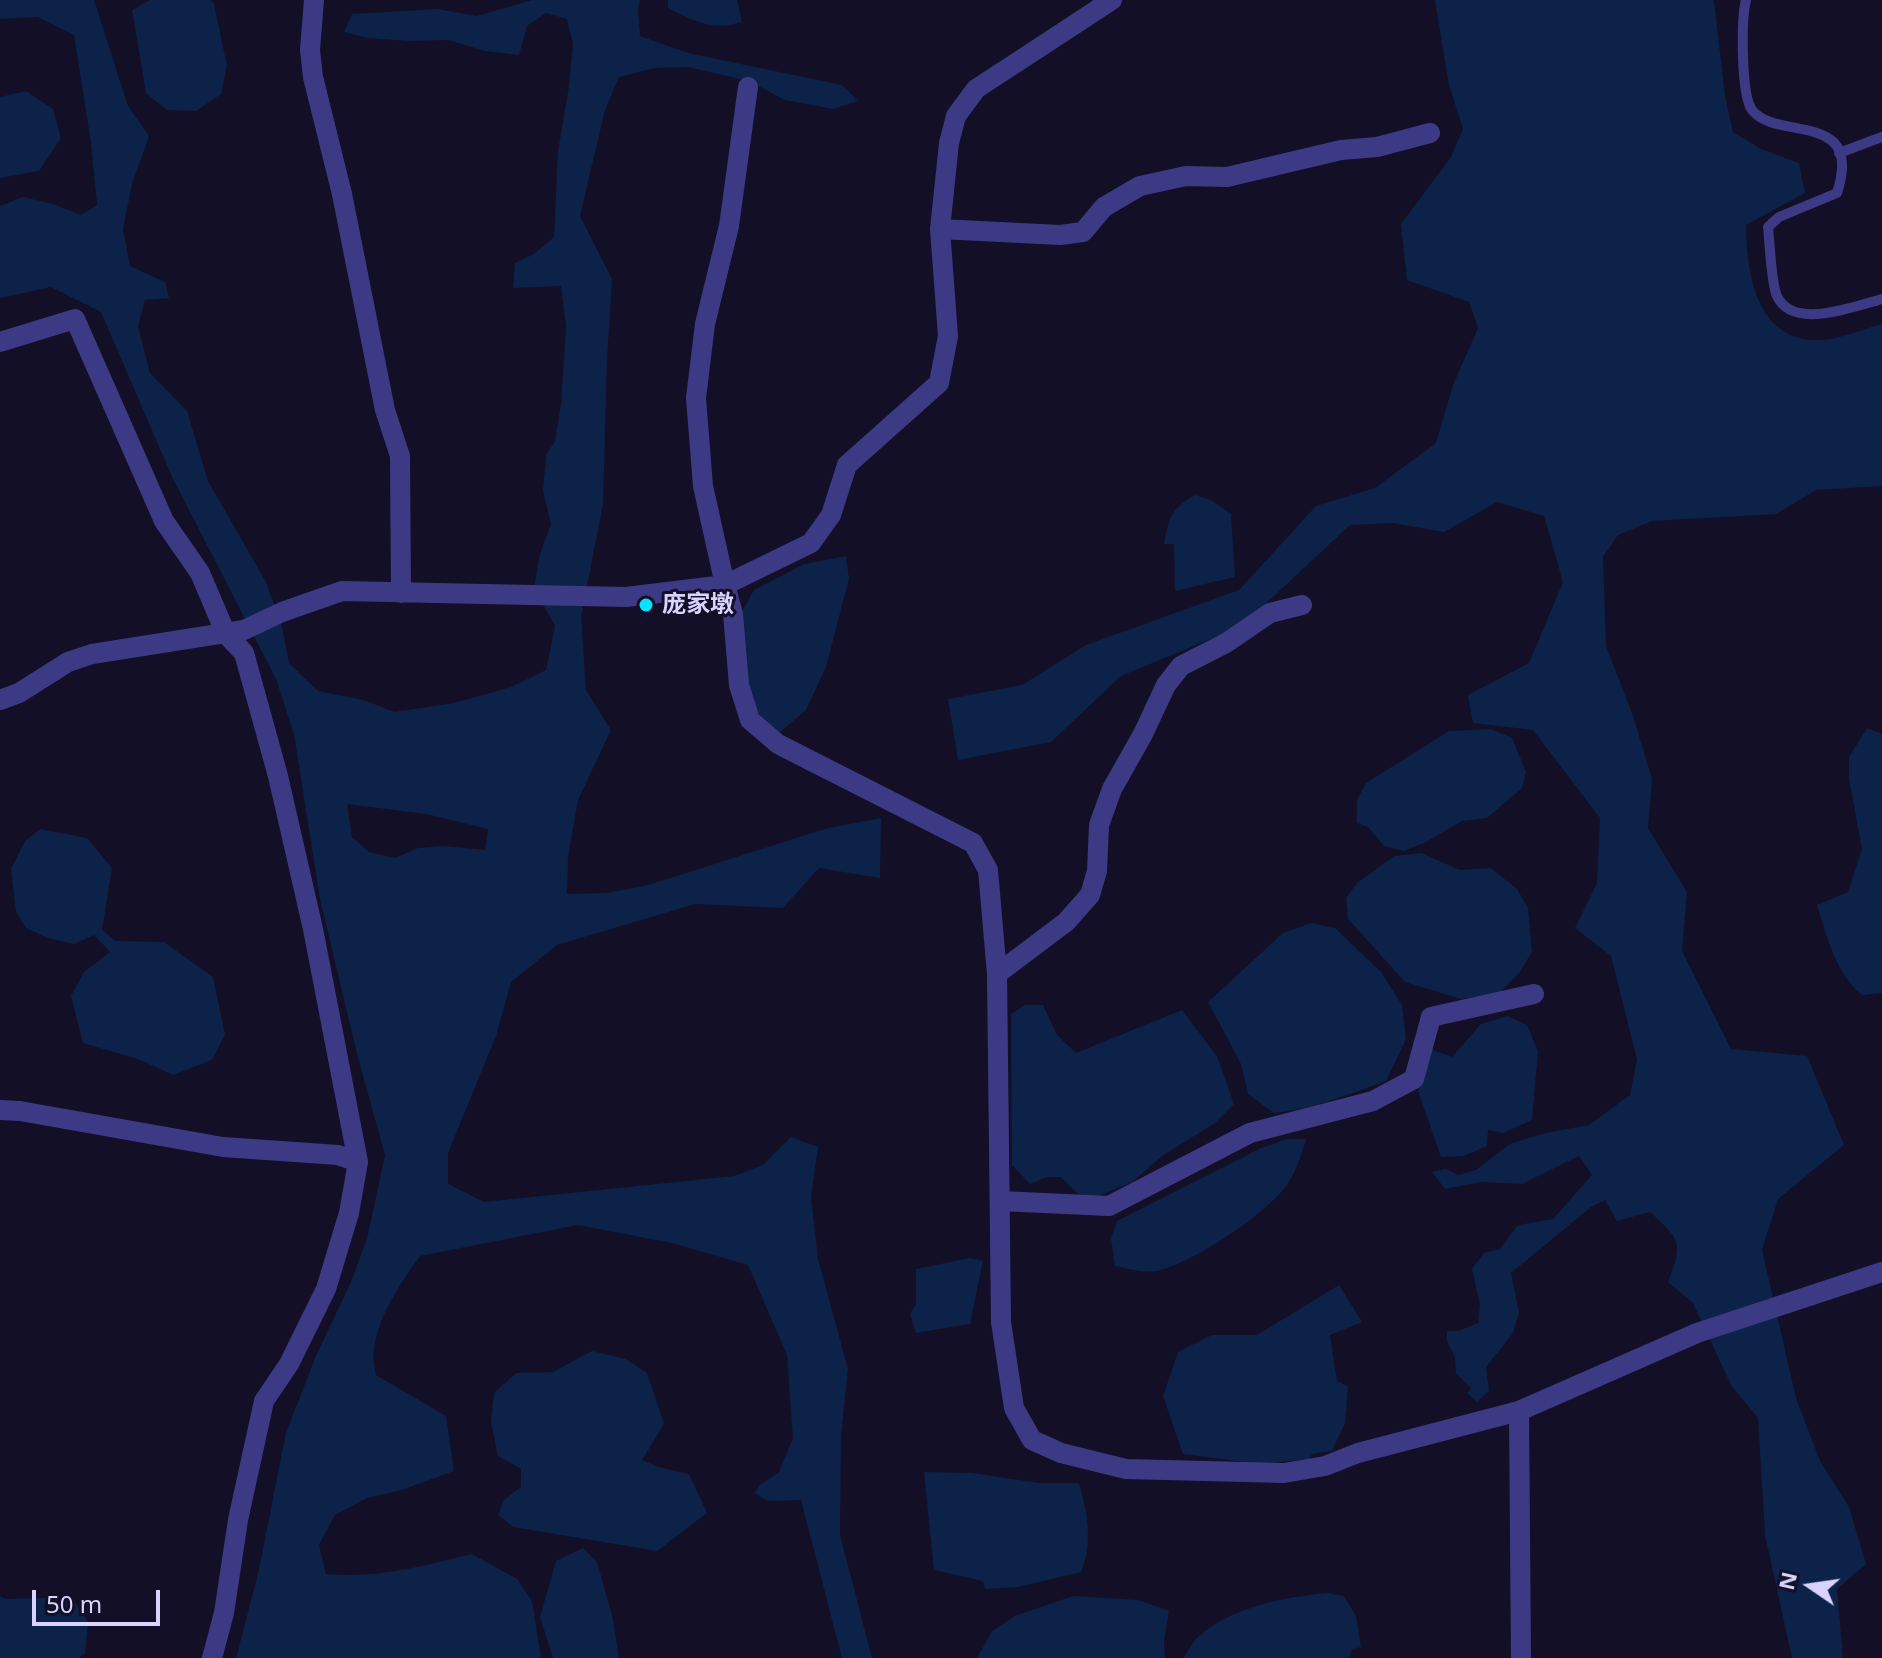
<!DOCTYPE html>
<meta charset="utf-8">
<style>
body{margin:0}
#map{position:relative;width:1882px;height:1658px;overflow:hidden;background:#130f26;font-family:"Noto Sans",sans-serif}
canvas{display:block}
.north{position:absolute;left:1770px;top:1546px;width:80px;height:80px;-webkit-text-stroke:6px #130f26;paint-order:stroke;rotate:283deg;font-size:22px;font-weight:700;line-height:32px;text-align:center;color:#d9d4ff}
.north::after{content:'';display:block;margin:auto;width:28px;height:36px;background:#d9d4ff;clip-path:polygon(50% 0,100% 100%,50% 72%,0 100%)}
.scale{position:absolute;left:32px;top:1590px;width:128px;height:36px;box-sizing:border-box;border:4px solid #d9d4ff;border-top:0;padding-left:10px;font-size:24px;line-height:28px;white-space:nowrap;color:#d9d4ff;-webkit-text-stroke:6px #130f26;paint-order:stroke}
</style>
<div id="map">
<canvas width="1882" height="1658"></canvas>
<div class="north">N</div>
<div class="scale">50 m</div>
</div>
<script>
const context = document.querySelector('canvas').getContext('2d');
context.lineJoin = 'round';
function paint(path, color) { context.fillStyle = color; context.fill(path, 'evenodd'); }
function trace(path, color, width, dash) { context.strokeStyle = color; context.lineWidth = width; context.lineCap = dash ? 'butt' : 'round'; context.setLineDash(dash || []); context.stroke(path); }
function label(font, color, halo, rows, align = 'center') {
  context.font = font + ' "Noto Sans","Noto Sans SC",sans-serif'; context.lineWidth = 6; context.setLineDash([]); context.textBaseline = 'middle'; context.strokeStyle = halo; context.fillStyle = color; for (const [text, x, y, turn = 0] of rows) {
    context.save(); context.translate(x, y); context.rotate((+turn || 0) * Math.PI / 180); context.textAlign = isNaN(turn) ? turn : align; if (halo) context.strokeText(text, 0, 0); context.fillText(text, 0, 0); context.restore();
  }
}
paint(new Path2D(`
 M0,0H94L128,106L149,136L132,184L123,229L130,266L165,282L169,298L145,300L138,326L150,373L187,411L208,481L266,582L282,626L289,663L318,691L364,700L394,712L454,703L511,687L546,670L555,626L534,588L540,554L551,524L543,491L546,455L555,441L561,404L566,326L561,286L513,288L515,263L534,254L554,237L558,151L569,86L573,44L567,19L546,13L527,26L519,55L485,51L448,40L410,41L368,38L344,32L352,14L437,9L477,16L532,0H640L638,9L640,36L688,53L842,85L858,101L833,109L785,100L749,81L688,67L654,68L619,77L605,110L580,216L612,279L607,360L603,505L581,616L586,690L611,730L578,800L568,858L567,894L607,893L648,885L828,828L881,818L880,878L819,868L783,908L695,904L557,945L511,982L496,1036L448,1153V1184L484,1202L734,1176L763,1165L791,1137L818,1147L811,1197L818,1259L848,1369L841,1436L840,1535L872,1658H842L801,1500L768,1501L754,1493L760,1485L779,1472L793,1438L787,1355L748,1265L672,1243L578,1225L420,1256C401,1282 378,1317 374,1349C372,1357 375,1367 376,1375L446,1416L454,1471L402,1490L367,1498L335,1515L319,1545L326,1574C377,1579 423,1566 472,1554L517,1579L532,1601L541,1658H236L258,1574L286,1433L315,1358L351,1282L367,1239L385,1155L357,1054L320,899L294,734L276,679L173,479L101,312L51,287L0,298V206L23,197L53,204L81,215L97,205L91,143L74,35L38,17L0,19ZM347,804L426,814L488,829L485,850L444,846L418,848L395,858L369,852L352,837Z
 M150,0H210L214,4L227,66L221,94L196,111L167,110L146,93L132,10Z
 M668,0H737L742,22C712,31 695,22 668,8Z
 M1435,0H1714L1725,96L1733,132L1761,149L1799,163L1805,193L1746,225C1747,274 1756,343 1821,340C1841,339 1863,329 1882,324V486L1816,490L1776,514L1652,521L1618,535L1603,557L1606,646L1633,716L1652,779L1648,828L1687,892L1682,951L1731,1049L1807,1056L1844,1145L1778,1199L1762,1250L1796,1398L1820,1461L1849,1507L1866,1564L1837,1589L1843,1658H1792L1765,1535L1758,1418L1731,1385L1693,1303L1668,1282C1684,1242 1680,1240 1650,1212L1617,1221L1605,1200L1591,1207L1511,1273L1519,1312L1513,1333L1486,1367L1489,1391L1477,1402L1467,1393L1471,1388L1456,1373L1455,1357L1447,1341V1331H1458L1478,1323L1480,1305L1472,1269L1484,1253L1500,1249L1518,1225L1553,1219L1592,1175L1579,1156L1522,1184L1482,1182L1445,1189L1432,1172L1446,1169L1458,1175L1476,1170L1510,1144L1545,1133L1589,1125L1630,1095L1637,1059L1611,956L1575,928L1597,883L1600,818L1533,730L1473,723L1468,695L1529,663L1563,582L1544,516L1497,502L1444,532L1392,523L1350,525L1242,626L1121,676L1051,742L958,760L948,699L1022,685L1086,645L1239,590L1316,506L1375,488L1436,443L1453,385L1478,328L1469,302L1407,280L1401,224L1451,157L1463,129L1449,85Z
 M26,91L53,109L61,138L39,171L0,178V97Z
 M1195,495L1211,500L1231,514L1235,577L1175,591L1174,544H1164C1169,517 1171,509 1195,495Z
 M846,556L849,579L826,667L806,710L780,732L766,725L755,707L747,678L740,615L754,590L804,564Z
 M1867,728L1882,734V993L1862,995C1836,974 1827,937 1817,905L1848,892L1862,849L1849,779V757Z
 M1491,729L1512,738L1526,772L1522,788L1487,818L1462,821L1426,842L1404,851L1384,846L1368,827L1357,823V800L1366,783L1449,731Z
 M40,829L87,838L112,868L102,930L116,941L164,942L213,977L225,1035L212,1060L173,1075L138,1059L83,1043L71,996L84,972L110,952L94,935L74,944L48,938L26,928L16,912L11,869L25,841Z
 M1421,853L1460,870L1491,868L1517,889L1528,908L1532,952L1519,973L1498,994L1461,999L1405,982L1348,919L1346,898L1357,883L1394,856Z
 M1311,923L1335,928L1381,972L1402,1005L1406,1039L1386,1081C1348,1094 1315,1109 1274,1113L1248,1094L1241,1064L1208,1002L1283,933Z
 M1025,1005H1043L1057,1035L1076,1053L1182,1010L1217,1056L1234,1104L1215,1123L1162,1156L1132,1182L1093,1198L1077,1193L1061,1177H1047L1030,1184L1012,1165L1011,1014Z
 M1508,1016L1527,1025L1538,1051L1532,1120L1503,1133L1488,1130L1487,1146L1464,1156L1441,1157L1414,1079L1430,1049L1452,1057L1481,1024Z
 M1287,1139H1306C1301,1156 1295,1176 1283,1190C1259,1218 1199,1258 1164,1269C1147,1275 1131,1269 1115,1266L1111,1238L1117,1221L1261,1148Z
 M970,1258L983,1261L970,1324L916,1333L910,1314L916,1304V1269Z
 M1339,1285L1362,1322L1330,1335L1337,1381L1348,1386L1345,1423L1332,1451L1312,1454L1309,1459L1260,1464L1183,1454L1163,1396L1178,1352L1212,1335H1257Z
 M592,1351L626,1359L647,1373L664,1424L642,1460L658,1467L689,1474L707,1513L657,1551L513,1527L498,1515L504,1500L521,1487V1469L498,1456L491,1422L494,1393L516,1373L553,1372Z
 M924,1472L972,1473L1039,1483H1079C1088,1514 1093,1542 1081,1572L1018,1587L985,1589L983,1581L934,1570Z
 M583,1548L597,1562L613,1619L619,1658H553L540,1617L556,1561Z
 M1328,1593L1344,1596L1356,1616L1361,1647L1352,1649L1349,1658H1184C1188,1651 1192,1642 1198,1637C1229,1608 1287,1596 1328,1593Z
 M0,1596L6,1599L72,1597L88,1622L85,1653L79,1658H0Z
 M1073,1596L1138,1600L1169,1611L1164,1641L1165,1658H977L992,1631L1015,1616Z`), '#0c2248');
trace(new Path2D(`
 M1746,0C1741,19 1741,95 1752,110C1777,142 1864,109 1837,193L1779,217L1768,227C1770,244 1771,283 1777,296C1793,331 1855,306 1882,299
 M1839,153L1882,137`), '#3d3a85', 10);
trace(new Path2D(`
 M314,0L310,50L313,77L342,194L385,410L400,456L401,593
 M748,87L729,226L705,324L696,398L703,486L725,585L811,543L831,515L847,465L939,383L948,336L940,229L949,143L956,116L976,89L1112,0
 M940,229L1060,235L1083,232L1104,207L1140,186L1186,176L1227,177L1341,150L1377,147L1430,133
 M0,342L75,319L164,521L200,573L226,634L244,653L278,776L313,929L358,1162L349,1213L326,1289L289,1364L264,1401L238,1520L224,1613L212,1658
 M0,700L19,693L68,662L92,654L244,630L282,612L342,591L626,597L725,585L733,614L739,685L750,720L778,744L973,843L988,870L997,974L1001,1322L1014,1408L1032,1440L1061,1453L1126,1469L1284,1473L1325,1466L1358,1453L1519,1411
 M997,974L1066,922L1090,895L1097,871L1099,825L1112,789L1143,734L1166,685L1181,666L1226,643L1270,613L1302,605
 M0,1110L20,1111L223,1147L338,1155L358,1162
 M1000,1201L1109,1206L1250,1133L1373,1101L1414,1079L1431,1017L1534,994
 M1521,1658L1519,1411L1697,1333L1882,1272`), '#3d3a85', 20);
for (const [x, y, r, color] of [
 [646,605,8,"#00e5ff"]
]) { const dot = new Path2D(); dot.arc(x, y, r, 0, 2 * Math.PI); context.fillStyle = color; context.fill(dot); trace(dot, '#130f26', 3); }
label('bold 24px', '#d9d4ff', '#130f26', [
 ["庞家墩",662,605]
], 'left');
</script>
